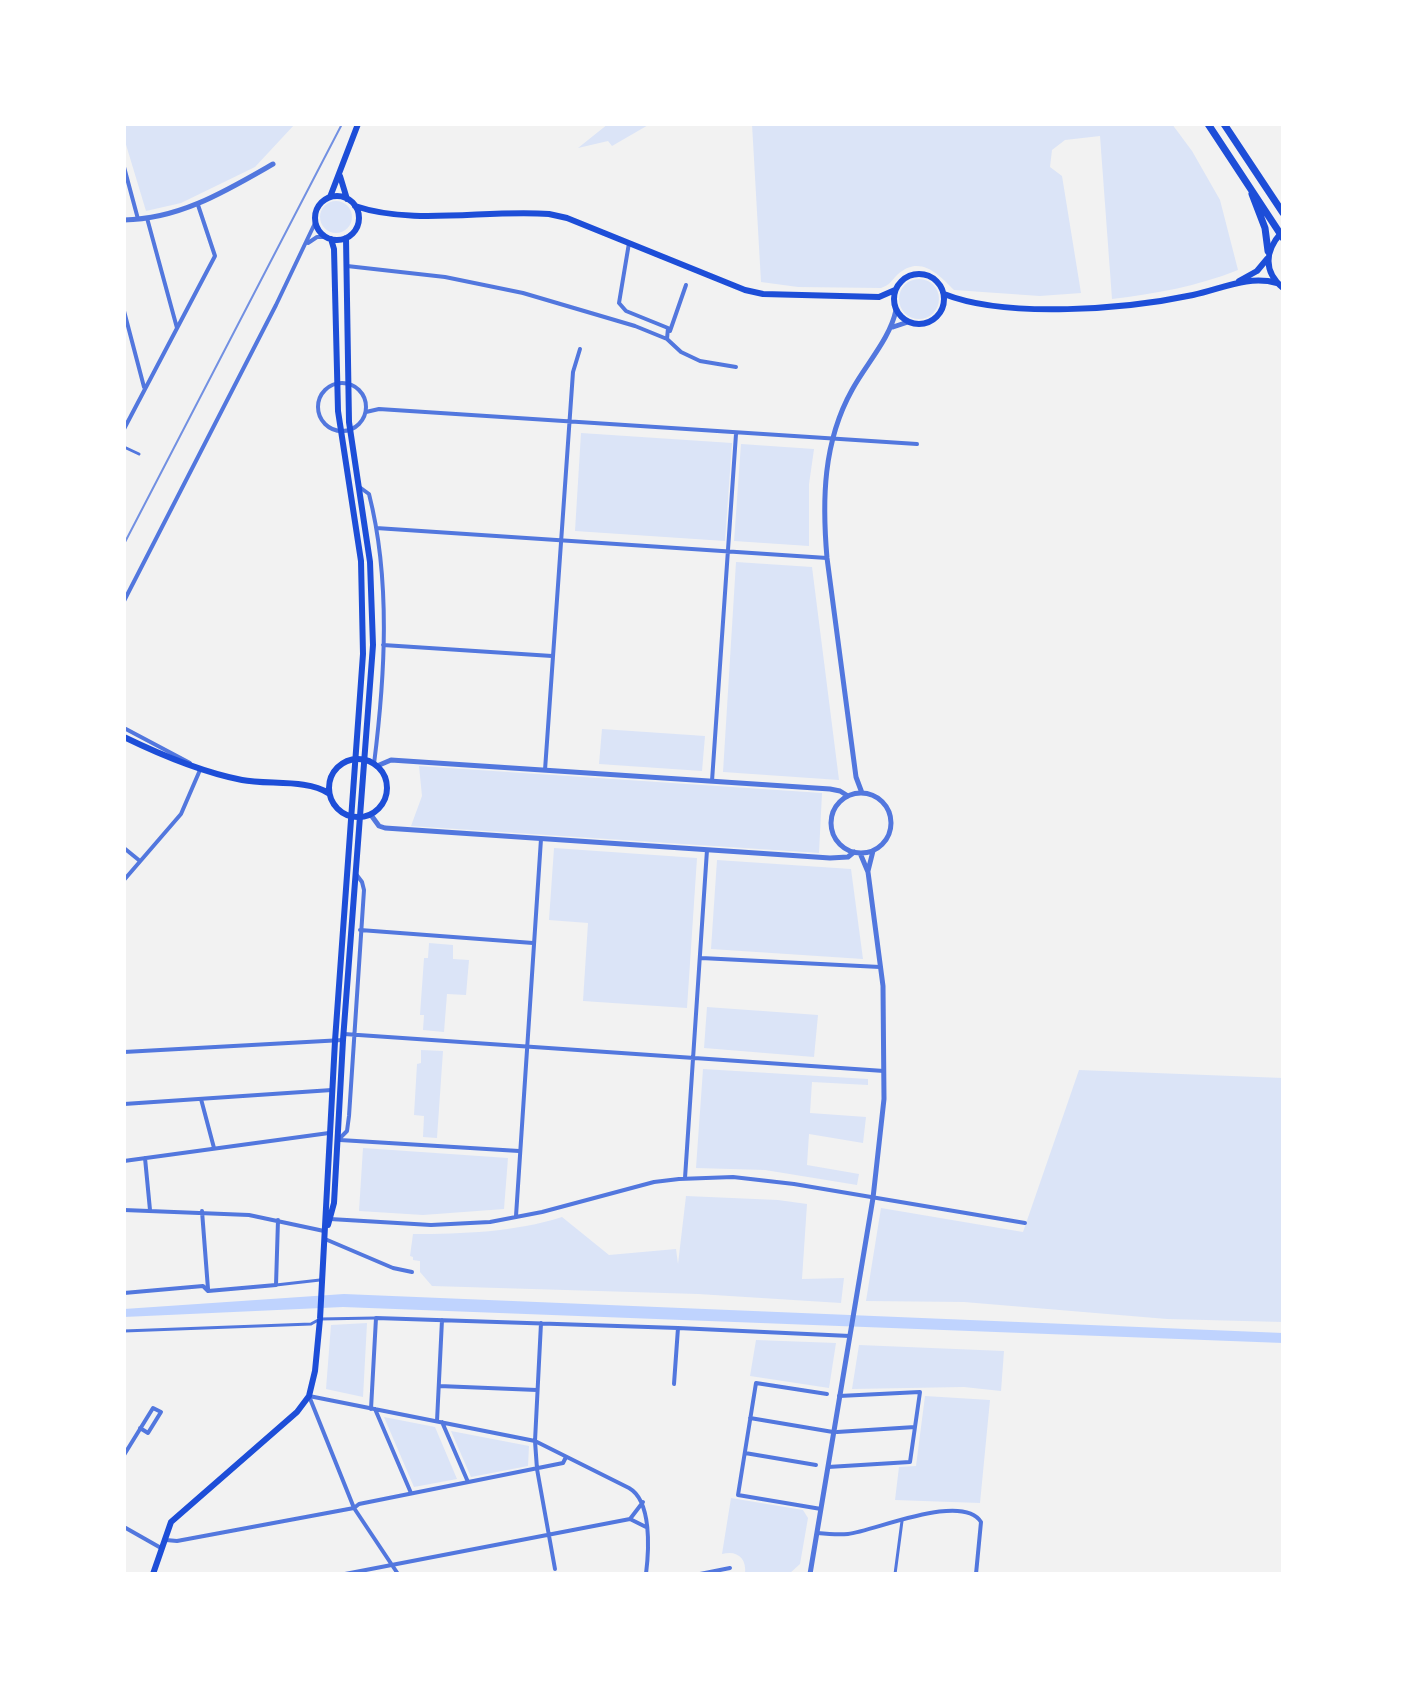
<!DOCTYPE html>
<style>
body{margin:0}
#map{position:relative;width:1407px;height:1698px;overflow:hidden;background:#f2f2f2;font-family:Poppins,sans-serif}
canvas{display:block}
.frame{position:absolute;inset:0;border:126px solid #fff;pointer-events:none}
</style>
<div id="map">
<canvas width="1407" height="1698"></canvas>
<div class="frame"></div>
</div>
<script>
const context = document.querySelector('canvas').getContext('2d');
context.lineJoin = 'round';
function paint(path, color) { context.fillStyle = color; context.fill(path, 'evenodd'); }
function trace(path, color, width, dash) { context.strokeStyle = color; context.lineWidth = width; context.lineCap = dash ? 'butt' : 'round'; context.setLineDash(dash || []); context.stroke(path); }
paint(new Path2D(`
 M124,124H295L255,167L181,203L146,211L124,138Z
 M608,124H650L612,146L608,141L578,148Z
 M752,124H1172L1192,151L1220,200L1238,270C1198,286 1155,294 1112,299L1100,136L1065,140L1052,150L1050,167L1062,176L1081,293L1040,296L954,290C938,274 920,254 897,275C891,281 890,285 881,288L798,287L761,282Z
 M320 217a16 16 0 1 1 32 0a16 16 0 1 1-32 0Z
 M899 299a20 20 0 1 1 40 0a20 20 0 1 1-40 0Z
 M581,433L732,443L725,541L575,531Z
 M741,444L814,449L809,484V546L734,541Z
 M736,562L812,567L839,780L723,772Z
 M602,729L705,736L702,771L599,764Z
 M419,766L822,793L819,853L411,826L422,796Z
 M554,848L697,858L687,1008L583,1001L588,923L549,920Z
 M717,860L851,869L863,959L711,949Z
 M429,943L453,945V959L469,960L466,995L447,994L444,1032L423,1030L424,1015H420L424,958H428Z
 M707,1007L818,1015L814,1057L704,1048Z
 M421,1050L443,1051L437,1138L423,1137L424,1116L414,1115L417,1064L421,1063Z
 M703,1069L868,1079V1085L812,1082L810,1113L866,1117L863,1143L809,1134L807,1165L859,1174L857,1185L765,1170L696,1168Z
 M1079,1070L1283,1078V1322L1167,1319L964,1302L866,1301L881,1208L1023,1232Z
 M363,1148L508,1158L504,1209L423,1215L359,1211Z
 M686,1196L778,1200L807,1204L802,1279L844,1278L841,1303L698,1294L432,1286L420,1272V1261L413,1260V1257L410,1256L413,1234C463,1234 515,1232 562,1217L609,1255L676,1249L678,1264Z
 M367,1323L363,1397L326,1389L331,1325Z
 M756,1340L836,1343L829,1388L750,1376Z
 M859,1345L1004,1351L1001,1391L964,1387L852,1389Z
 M925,1396L990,1400L980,1503L895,1500L899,1467L916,1466Z
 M384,1417L435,1427L457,1479L414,1487Z
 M451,1431L529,1446L528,1466L471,1477Z
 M731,1498L803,1510L808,1518L800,1564L789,1574H745C747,1558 737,1550 722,1554Z`), '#dbe4f7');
paint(new Path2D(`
 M344,1294L1283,1333V1343L343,1307L124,1317V1309Z`), '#bfd3fe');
trace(new Path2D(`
 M124,447L139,454
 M276,1285L320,1280
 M124,1331L311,1324L320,1319L375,1318
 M895,1574L902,1521`), '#5277de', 3);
trace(new Path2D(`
 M124,167L138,219
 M147,218L177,328
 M308,243L317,237H327
 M629,243L619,303L626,311L668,328L667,339
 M347,266L445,277L523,293L635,326L667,339L681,352L700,361L736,367
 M124,311L144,387
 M670,331L686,285
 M318 407a24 24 0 1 1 48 0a24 24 0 1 1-48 0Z
 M366,412L379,409L917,444
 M124,429L215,256L198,205
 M358,486L369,494C391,580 385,677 374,764
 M376,528L827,558
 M124,601L276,305L316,221
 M383,645L552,656
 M124,728L190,763
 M545,770L573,372L580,349
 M712,781L736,434
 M124,848L140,861
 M124,880L181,814L200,770
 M360,930L533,943
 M701,958L880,967
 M344,1034L884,1071
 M124,1052L343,1040
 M201,1099L214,1148
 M124,1104L332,1090
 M338,1140L347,1131L349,1116L364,890L362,882L356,874
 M340,1140L519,1151
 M145,1158L150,1210
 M124,1161L329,1133
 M685,1178L707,850
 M124,1210L249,1215L324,1231
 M202,1211L208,1289
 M516,1216L541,839
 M330,1219L431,1225L490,1222L542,1212L654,1182L679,1179L733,1177L794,1184L1025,1223
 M325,1239L393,1268L412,1272
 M124,1293L203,1286L208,1291L276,1285L278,1220
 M541,1323L535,1441L537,1469L555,1569
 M678,1328L850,1336
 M439,1386L537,1390
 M309,1396L535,1441L629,1488C652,1501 649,1550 646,1574
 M309,1396L354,1508L398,1574
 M371,1409L376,1318L678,1328L674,1384
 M375,1409L411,1493
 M750,1418L833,1432
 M437,1421L442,1320
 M442,1422L468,1482
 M837,1432L915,1427
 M745,1453L816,1465
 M124,1455L153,1408L161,1412L148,1433L140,1428
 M828,1467L910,1462L920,1392L839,1396
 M821,1509L738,1495L756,1383L827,1394
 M630,1519L643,1502
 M124,1527L161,1548
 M817,1533C827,1534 838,1535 848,1534C875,1531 962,1492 981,1522L976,1574
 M166,1540L177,1541L354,1508L359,1504L563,1463L566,1457
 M345,1574L630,1519L646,1527
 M700,1574L730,1568`), '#5277de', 4);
trace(new Path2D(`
 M124,220C180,219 226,191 273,164
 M893,327L908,322
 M377,766L391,760L406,761L830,789L840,791L848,796
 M862,793L856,777L827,558C822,500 823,442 852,390C866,364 890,339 896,310
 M831 823a30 30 0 1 1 60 0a30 30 0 1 1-60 0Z
 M371,815L379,826L385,828L830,858L848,857L854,852
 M868,871L873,851
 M810,1574L873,1198L884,1099L883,986L868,872L860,853`), '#5277de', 5);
trace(new Path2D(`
 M124,737C161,755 201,772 242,780C267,785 308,779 328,793
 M329 788a29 29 0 1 1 58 0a29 29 0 1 1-58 0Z`), '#1d4ed8', 6);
trace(new Path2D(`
 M340,176L347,199
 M315 218a22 22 0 1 1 44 0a22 22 0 1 1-44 0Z
 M330,197L358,124
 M355,206C414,226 487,209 549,214L567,218L745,290L763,294L879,297L895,290
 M1281,233C1265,251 1263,271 1283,288
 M894 299a25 25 0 1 1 50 0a25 25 0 1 1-50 0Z
 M1239,281L1257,271L1267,259
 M944,294C1007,319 1127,309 1193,295C1222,289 1247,275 1277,283
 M328,1225L334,1203L343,1040L373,645L370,562L349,422L346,238
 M153,1574L171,1522L297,1412L309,1396L315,1371L320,1319L335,1041L363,654L361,561L338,411L334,249L331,239`), '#1d4ed8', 6);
trace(new Path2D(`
 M1208,124L1283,238
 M1224,124L1283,213
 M1252,194L1265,228L1268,251`), '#1d4ed8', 7);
trace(new Path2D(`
 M124,544L342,124`), '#7290e2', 2);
</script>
